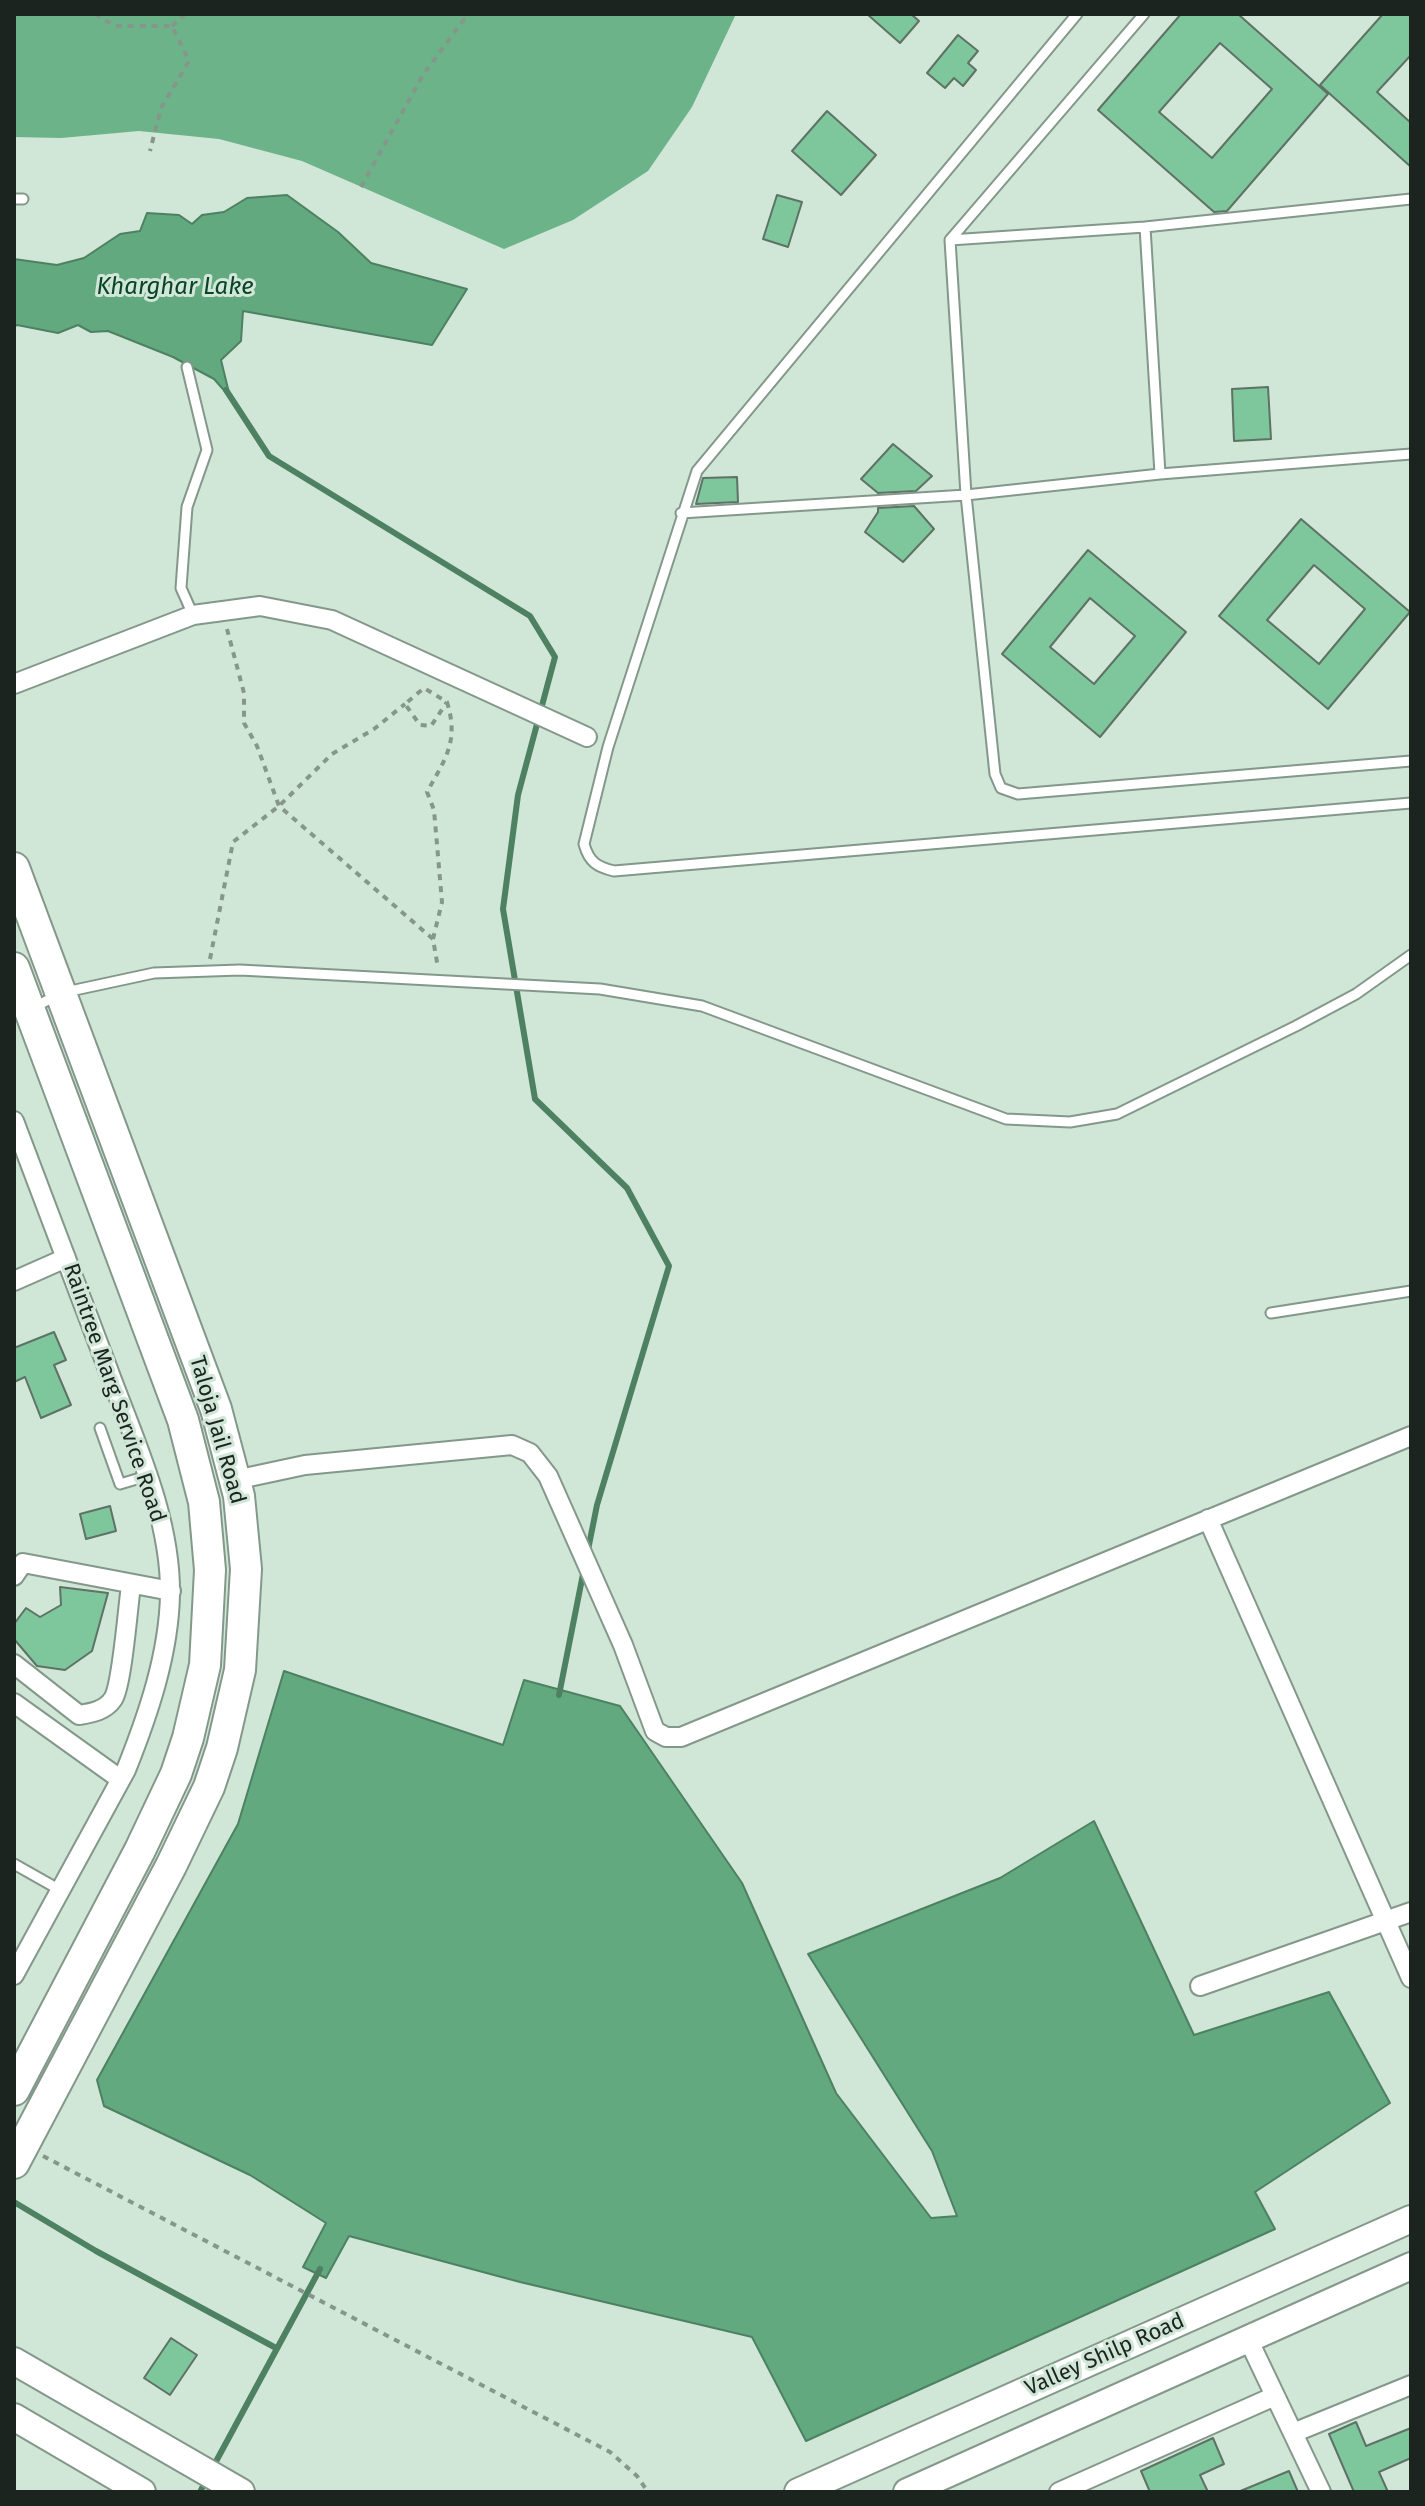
<!DOCTYPE html>
<style>
body{margin:0}
#map{position:relative;width:1425px;height:2506px;overflow:hidden;background:#d0e6d7;font-family:"Fira Sans",sans-serif}
canvas{display:block}
.frame{position:absolute;inset:0;border:16px solid #1c241f;pointer-events:none}
</style>
<div id="map">
<canvas width="1425" height="2506"></canvas>
<div class="frame"></div>
</div>
<script>
const context = document.querySelector('canvas').getContext('2d');
context.lineJoin = 'round';
function paint(path, color) { context.fillStyle = color; context.fill(path, 'evenodd'); }
function trace(path, color, width, dash) { context.strokeStyle = color; context.lineWidth = width; context.lineCap = dash ? 'butt' : 'round'; context.setLineDash(dash || []); context.stroke(path); }
function label(font, color, halo, rows, align = 'center') {
  context.font = font + ' "Fira Sans",sans-serif'; context.lineWidth = 6; context.setLineDash([]); context.textBaseline = 'middle'; context.strokeStyle = halo; context.fillStyle = color; for (const [text, x, y, turn = 0] of rows) {
    context.save(); context.translate(x, y); context.rotate((+turn || 0) * Math.PI / 180); context.textAlign = isNaN(turn) ? turn : align; if (halo) context.strokeText(text, 0, 0); context.fillText(text, 0, 0); context.restore();
  }
}
paint(new Path2D(`
 M14,14H736L692,107L648,171L573,220L504,249L302,161L219,139L139,131L61,138L14,137Z`), '#6cb389');
const water = new Path2D(`
 M287,195L338,232L371,263L467,289L432,345L243,311L241,341L221,360L230,397L214,379L173,357L108,331L91,332L78,325L58,333L17,325L14,327V259L57,265L84,258L120,234L140,231L147,213L179,215L192,224L202,215L224,212L247,198Z
 M284,1671L503,1745L524,1680L620,1706L742,1883L836,2093L931,2218L957,2216L932,2151L808,1954L1000,1878L1094,1821L1194,2035L1329,1992L1390,2103L1255,2192L1275,2229L806,2441L752,2337L520,2282L349,2236L326,2278L303,2267L326,2223L250,2175L104,2106L97,2080L238,1824Z`);
paint(water, '#62a97f');
trace(water, '#4d8162', 2);
trace(new Path2D(`
 M226,390L269,456L530,616L555,657L518,795L503,909L535,1099L627,1188L669,1266L597,1505L588,1550
 M559,1695L584,1569
 M14,2202L96,2251L276,2348
 M213,2467L320,2269
 M200,2492L206,2480`), '#4d8162', 6);
const building = new Path2D(`
 M867,14H911L919,21L900,43Z
 M1181,14H1238L1328,94L1227,211L1214,212L1098,110ZM1220,43L1272,89L1212,158L1159,112Z
 M1383,14H1411V55L1377,92L1411,123V167L1320,85Z
 M958,35L978,51L968,63L976,70L963,86L954,78L945,88L927,73Z
 M827,111L876,155L841,195L792,151Z
 M777,195L802,202L788,247L763,239Z
 M1268,387L1271,439L1234,441L1232,389Z
 M893,444L932,476L916,491L878,493L861,479Z
 M737,477L738,502L696,504L703,478Z
 M914,506L934,529L903,562L865,532L878,512V508Z
 M1301,519L1410,612L1328,709L1219,616ZM1314,565L1365,609L1319,664L1267,620Z
 M1088,550L1186,632L1100,737L1002,654ZM1090,598L1135,636L1094,684L1050,647Z
 M54,1332L66,1360L54,1365L71,1405L41,1418L25,1377L14,1382V1348Z
 M110,1506L116,1531L86,1539L80,1514Z
 M60,1587L108,1593L92,1651L65,1670L37,1666L14,1639V1624L26,1608L40,1617L61,1605Z
 M171,2338L197,2355L170,2395L144,2378Z
 M1356,2422L1366,2446L1411,2428V2458L1379,2472L1388,2492H1354L1329,2434Z
 M1213,2438L1224,2464L1200,2475L1208,2492H1150L1141,2471Z
 M1289,2471L1298,2492H1238Z`);
paint(building, '#7ec69b');
trace(building, '#5e7265', 2);
const lane = new Path2D(`
 M1077,14L697,471L608,747L584,844C589,862 597,867 614,871L1411,803
 M1144,14L950,240L966,495L995,774L1001,788L1018,794L1411,761
 M14,199H23
 M1145,227L1160,474
 M950,240L1145,227L1411,199
 M187,367L207,450L187,507L181,588L193,615
 M681,513L966,495L1160,474L1411,454
 M33,1008L61,993L154,973L240,970L600,989L702,1006L1006,1119L1070,1122L1117,1114L1296,1026L1356,994L1411,955
 M1271,1313L1411,1291
 M100,1428L120,1484L147,1476
 M14,1864L60,1890`);
const street = new Path2D(`
 M14,684L193,615L260,606L332,620L587,737
 M14,1121C46,1205 77,1288 109,1372C135,1442 171,1518 170,1594C169,1654 148,1715 126,1770L14,1975
 M14,1281L66,1258
 M235,1480L305,1465L512,1445L530,1453L548,1476L623,1645L655,1731L666,1737H681L1411,1436
 M1208,1519L1411,1978
 M14,1576L23,1563L171,1591
 M14,1664L79,1715C91,1713 105,1711 113,1699C122,1686 128,1606 131,1585
 M14,1703L120,1779
 M1200,1986L1411,1912
 M1248,2339L1321,2492
 M1293,2433L1411,2385
 M1059,2492L1275,2396`);
const secondary = new Path2D(`
 M14,2361L241,2492
 M14,2417L142,2492
 M798,2492L1411,2219
 M907,2492L1411,2266`);
const primary = new Path2D(`
 M14,868L216,1409L239,1496L246,1569L240,1670L222,1748L209,1787L171,1866L14,2163
 M14,968L183,1420L204,1502L210,1570L205,1665L188,1738L176,1774L140,1850L14,2090`);
trace(lane, '#83988a', 13);
trace(street, '#83988a', 22);
trace(secondary, '#83988a', 30);
trace(primary, '#83988a', 34);
trace(new Path2D(`
 M95,14L115,26H172L189,61L161,108L150,151
 M172,26L185,14
 M361,187L423,75L468,14
 M227,629L244,693V723L257,746L279,806L433,939L438,968
 M433,939L442,902L434,810L427,792C446,758 459,741 447,702L424,688L405,704L420,725L431,726L447,702
 M210,959L233,842L279,806L332,754L374,729L405,704
 M43,2156L610,2452L637,2476L648,2492`), '#85968b', 4, [6, 6]);
trace(lane, '#fff', 9);
trace(street, '#fff', 18);
trace(secondary, '#fff', 26);
trace(primary, '#fff', 30);
label('22px', '#1c241f', '#d0e6d7', [
 ["Raintree Marg Service Road",114,1393,71],
 ["Taloja Jail Road",217,1430,74],
 ["Valley Shilp Road",1105,2355,-24]
]);
label('italic 24px', '#0a4428', '#d0e6d7', [
 ["Kharghar Lake",175,287]
]);
</script>
